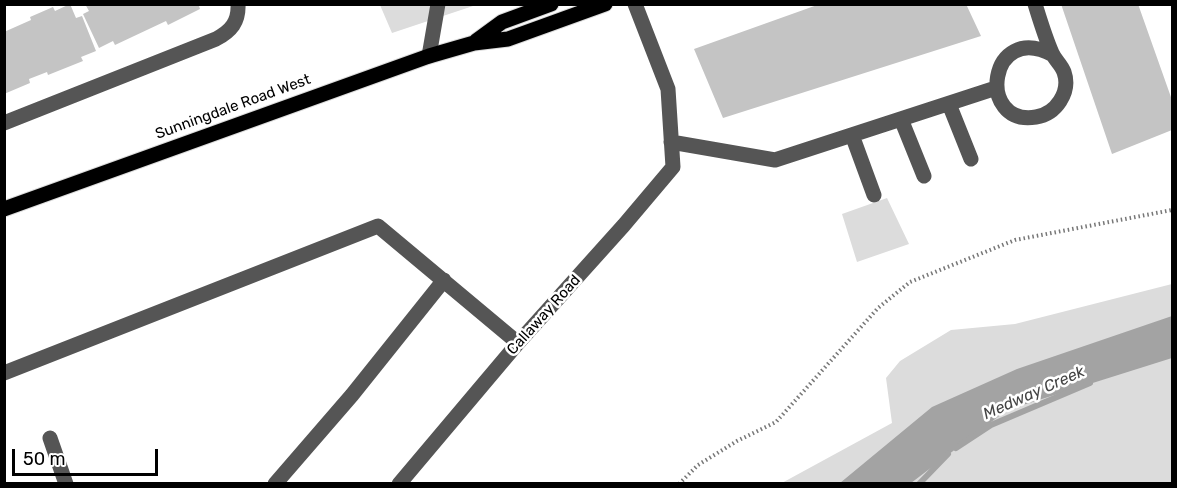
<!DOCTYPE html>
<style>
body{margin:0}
#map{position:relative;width:1177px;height:488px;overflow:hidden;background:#fff;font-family:Rubik,sans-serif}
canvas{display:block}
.frame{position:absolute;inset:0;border:6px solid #000;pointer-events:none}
.scale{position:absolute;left:12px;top:449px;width:146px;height:27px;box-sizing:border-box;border:3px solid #000;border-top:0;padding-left:8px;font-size:18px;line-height:21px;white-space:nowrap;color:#000;-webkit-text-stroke:4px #fff;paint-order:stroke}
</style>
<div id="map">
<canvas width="1177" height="488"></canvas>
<div class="frame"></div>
<div class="scale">50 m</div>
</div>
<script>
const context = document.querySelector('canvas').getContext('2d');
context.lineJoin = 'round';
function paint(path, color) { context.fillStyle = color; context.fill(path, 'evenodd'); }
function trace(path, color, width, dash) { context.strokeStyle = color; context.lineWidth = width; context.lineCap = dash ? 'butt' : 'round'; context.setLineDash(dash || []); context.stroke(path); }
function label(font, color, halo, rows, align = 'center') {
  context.font = font + ' Rubik,sans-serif'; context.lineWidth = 5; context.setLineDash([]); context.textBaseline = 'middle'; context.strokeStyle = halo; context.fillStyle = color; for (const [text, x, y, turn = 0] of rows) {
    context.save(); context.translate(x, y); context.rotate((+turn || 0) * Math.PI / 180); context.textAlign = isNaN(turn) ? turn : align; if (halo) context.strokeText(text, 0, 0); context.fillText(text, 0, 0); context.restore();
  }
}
paint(new Path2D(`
 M380,5H476L392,33Z
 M887,198L909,244L857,262L842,214Z
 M1172,284V323L867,483L780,484L892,423L886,378L900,361L951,330L1015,324Z
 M1172,334V483L881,484L957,416Z`), '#dcdcdc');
paint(new Path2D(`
 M1172,316V358L1007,410L911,483H840L932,407L1017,369Z`), '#a3a3a3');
trace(new Path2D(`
 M956,448L991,425L1090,383
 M919,484L948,454`), '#a3a3a3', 6);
paint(new Path2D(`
 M70,4L76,18L82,16L96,51L81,57L83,61L48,75L47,72L29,79L30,83L4,94V32L31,20L30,17L53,7L55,11Z
 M85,4H202L199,6L200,9L168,25L166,21L115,45L113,41L99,48L83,14L89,11Z
 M820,4H966L981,36L723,118L694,49Z
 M1061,4H1138L1172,100V130L1112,154Z`), '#c4c4c4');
const major = new Path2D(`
 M476,41L502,22L551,4
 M4,209L429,56L474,43L508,39L605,4`);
trace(major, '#dbdbdb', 17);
trace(new Path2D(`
 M679,484L698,465L737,441L776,422L878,308L910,282L1015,240L1172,210`), '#777', 4, [1.5, 3]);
trace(new Path2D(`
 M1035,4C1040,20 1045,37 1052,53C1055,60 1061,64 1064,72C1071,92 1056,114 1036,117C976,127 988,20 1053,55
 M429,56L438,4
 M949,104L971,159
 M901,119L924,176
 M4,123L216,39C231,31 239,22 238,4
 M852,135L874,195
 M671,142L775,160L996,88
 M4,373L378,226L518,343
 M50,438L66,484
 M275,484L352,395L444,280
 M399,484L518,343L624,225L673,167L668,89L635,4`), '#555', 15);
trace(major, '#000', 15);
label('15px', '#000', '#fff', [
 ["Sunningdale Road West",233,107,-20],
 ["Callaway Road",544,315,-48]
]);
label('italic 16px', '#444', '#fff', [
 ["Medway Creek",1034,393,-24]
]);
</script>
